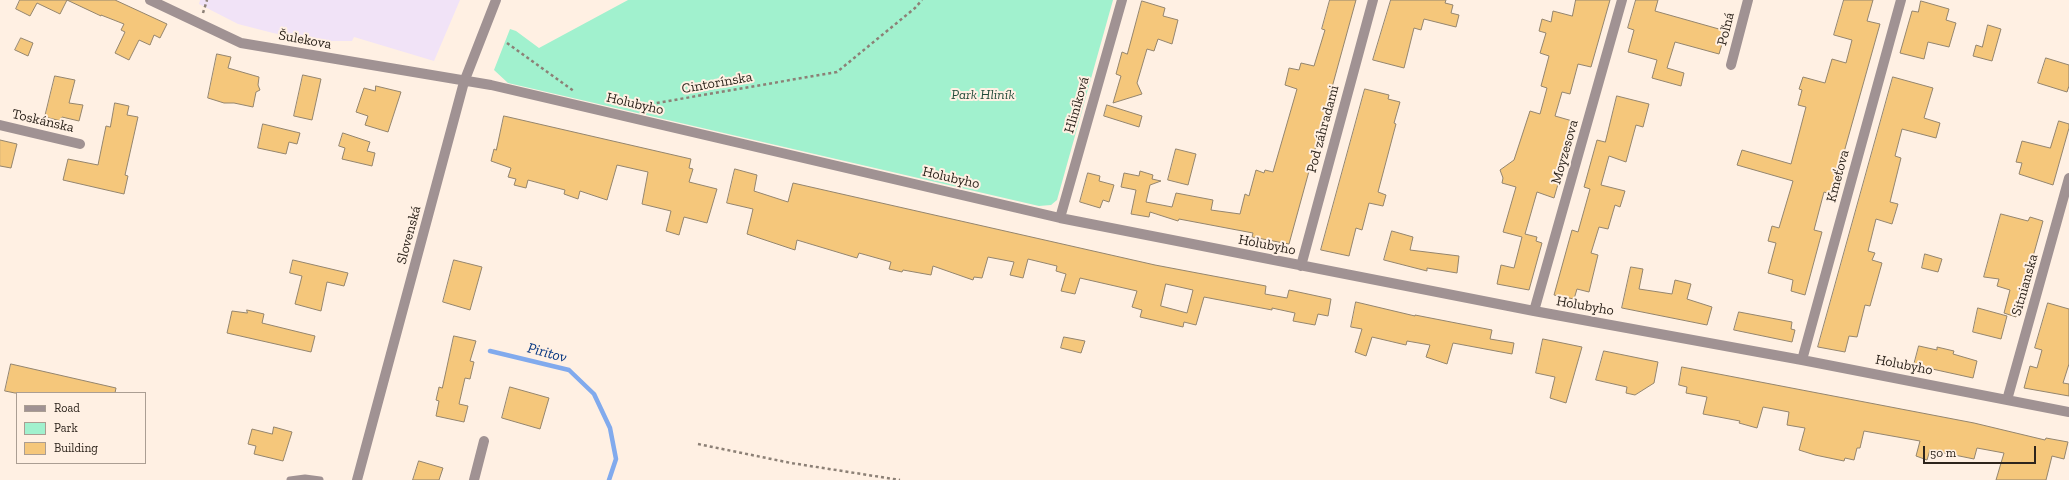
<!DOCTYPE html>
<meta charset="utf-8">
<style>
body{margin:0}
#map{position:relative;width:2069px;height:480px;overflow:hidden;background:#fff0e3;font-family:"Zilla Slab",serif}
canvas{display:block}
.legend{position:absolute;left:16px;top:392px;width:130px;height:72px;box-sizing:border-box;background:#fff0e3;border:1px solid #ab9e93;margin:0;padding:5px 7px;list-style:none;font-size:12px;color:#2d241c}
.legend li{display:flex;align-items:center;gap:8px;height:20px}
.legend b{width:20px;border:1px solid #ab9e93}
.scale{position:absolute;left:1923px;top:446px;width:113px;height:18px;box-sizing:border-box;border:2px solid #2d241c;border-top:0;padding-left:5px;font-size:12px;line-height:14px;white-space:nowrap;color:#2d241c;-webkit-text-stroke:3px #fff0e3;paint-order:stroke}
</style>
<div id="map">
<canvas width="2069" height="480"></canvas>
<ul class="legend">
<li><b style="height:5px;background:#a09293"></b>Road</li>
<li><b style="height:11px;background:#a1f1ce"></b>Park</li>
<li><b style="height:11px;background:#f5c77b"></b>Building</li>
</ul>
<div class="scale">50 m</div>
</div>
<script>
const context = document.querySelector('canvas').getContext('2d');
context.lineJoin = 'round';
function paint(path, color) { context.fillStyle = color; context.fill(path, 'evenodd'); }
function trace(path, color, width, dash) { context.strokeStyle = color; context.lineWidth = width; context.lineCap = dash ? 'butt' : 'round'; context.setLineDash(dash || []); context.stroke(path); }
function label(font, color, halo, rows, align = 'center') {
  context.font = font + ' "Zilla Slab",serif'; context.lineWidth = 4; context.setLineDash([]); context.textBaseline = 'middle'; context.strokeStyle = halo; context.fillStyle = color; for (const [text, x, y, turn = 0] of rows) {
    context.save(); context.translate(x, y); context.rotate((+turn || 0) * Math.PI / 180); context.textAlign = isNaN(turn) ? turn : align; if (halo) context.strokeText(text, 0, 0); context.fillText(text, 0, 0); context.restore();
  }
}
paint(new Path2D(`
 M200,0H460L434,61L354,37L352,41H312L273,33L238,24L199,4Z`), '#f1e3f7');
paint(new Path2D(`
 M628,0H1113L1057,200L1051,205L1039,206L508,83L494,70L510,29L516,31L539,48Z`), '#a1f1ce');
trace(new Path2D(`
 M490,351L569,370L594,394L610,428L616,459L609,480`), '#81aaed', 4.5);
const building = new Path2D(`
 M20,0H115L167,24L160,38L154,35L150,45L139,40L129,60L115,53L125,32L121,30L124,24L101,15V16L67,0L60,14L37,3L30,16L16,9Z
 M1330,0H1356L1289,244L1252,237L1253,233L1179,219L1178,221L1150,212L1149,217L1131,214L1136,190L1121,187L1124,173L1139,176L1140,171L1153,175L1152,179L1161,181L1150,185L1146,202L1172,207L1176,193L1213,200L1211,210L1240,214L1245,194L1249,196L1256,170L1264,173L1265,170L1273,172L1297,89L1285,85L1289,68L1299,70L1301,63L1314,66L1325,30L1322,29Z
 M1391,0H1446L1445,3L1453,5L1451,13L1459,15L1456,27L1424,19L1421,30L1414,28L1404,68L1373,60Z
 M1576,0H1610L1591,67L1578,64L1570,94L1562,92L1555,116L1576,122L1554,198L1537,192L1525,234L1537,237L1536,241L1542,243L1529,290L1497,284L1501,265L1514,268L1522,237L1503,232L1516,187L1502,183L1503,178L1500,170L1514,160L1530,111L1540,114L1547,88L1541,86L1549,56L1540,53L1546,33L1539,31L1542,19L1551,22L1553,11L1572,16Z
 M1636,0H1658L1655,11L1726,31L1719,54L1675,42L1667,68L1684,73L1681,86L1652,78L1657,60L1628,52L1634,30L1628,28Z
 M1844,0H1873L1867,21L1880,24L1832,195L1824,192L1814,230L1822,232L1805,295L1791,291L1793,280L1768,273L1776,243L1768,241L1772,226L1779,228L1793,181L1737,165L1742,150L1791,164L1806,107L1798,105L1802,90L1799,89L1803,77L1825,83L1832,59L1846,63L1852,40L1834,35Z
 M1142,1L1165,8L1163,16L1178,20L1172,44L1158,39L1154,51L1147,49L1137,83L1142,94L1113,103L1121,76L1116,74L1122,52L1127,54Z
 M1921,1L1949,9L1946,20L1956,23L1949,47L1928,42L1924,59L1900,53L1912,11L1918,12Z
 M1988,25L2001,29L1992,61L1973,56L1976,45L1982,47Z
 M21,38L33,43L28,56L15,50Z
 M217,54L231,57L228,68L259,77L258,85L260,90L256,92L253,107L234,103H224L208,98Z
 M2046,58L2069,65V86L2067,92L2038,83Z
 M303,75L321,79L312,120L294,116Z
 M55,76L75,80L69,103L83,105L79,121L62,117L61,121L45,117Z
 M1893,77L1933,88L1924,118L1940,123L1936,138L1902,129L1895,156L1901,158L1890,202L1898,204L1892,224L1876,219L1868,251L1875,253L1872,260L1882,263L1870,306L1865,305L1857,337L1849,336L1845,352L1818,347Z
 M376,86L401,92L388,132L365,125L368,116L356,112L364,88L375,91Z
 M1365,89L1389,95L1388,99L1400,102L1394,123L1396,124L1378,192L1386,195L1383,206L1369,203L1362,230L1356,228L1349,256L1321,250Z
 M1617,96L1649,104L1643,127L1636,125L1626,162L1609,156L1601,185L1625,191L1620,207L1615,205L1608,229L1599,227L1591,253L1598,255L1589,292L1577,289L1574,299L1554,295L1572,230L1578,232L1590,189L1584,187L1597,140L1605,142Z
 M115,103L129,106L127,115L138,117L125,175L128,176L124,194L63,180L68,159L98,165L106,126L110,127Z
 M1107,105L1142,116L1139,127L1104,116Z
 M504,116L691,159L689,168L693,169L689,182L717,189L707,223L684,217L679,235L666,231L671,211L642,204L648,172L617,165L607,200L580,191L578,199L564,194L565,190L528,180L526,188L514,185L516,179L508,177L511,168L491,161L494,149L496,150Z
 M2059,121L2069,124V128L2053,185L2019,174L2022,163L2016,162L2022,141L2050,148Z
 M263,124L300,133L297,144L289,142L286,154L258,148Z
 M343,133L370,142L367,151L375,153L372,166L342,159L345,148L339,146Z
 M0,140L17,144L11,168L0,166Z
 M1176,149L1196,154L1188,185L1168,180Z
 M735,169L757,175L754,191L788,202L793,183L1155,265L1266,286L1265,294L1287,298L1289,290L1331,299L1328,316L1318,314L1315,325L1293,321L1295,313L1272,308V310L1204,297L1196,325L1184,322L1183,327L1140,317L1142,310L1132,307L1137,291L1080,278L1075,294L1061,291L1066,274L1056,271L1057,266L1028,259L1023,278L1010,275L1014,262L988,257L982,278L974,277L973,280L933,266L931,275L903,270L902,272L889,269L891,262L859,253L857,258L797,240L795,250L747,234L753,209L727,203ZM1166,284L1193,290L1187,313L1161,306Z
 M1088,173L1100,176L1099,181L1114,185L1109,202L1103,200L1100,208L1080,202Z
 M2001,214L2028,221L2030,217L2043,221L2016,317L2004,313L2010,290L1997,286L1999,279L1984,277Z
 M1392,231L1413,237L1410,250L1459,256L1457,273L1427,268V271L1384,260Z
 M1925,254L1942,259L1938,272L1922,268Z
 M293,260L348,273L344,286L327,282L321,311L295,304L302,276L290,273Z
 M454,260L482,267L470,310L443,302Z
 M1631,267L1643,269L1639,289L1672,294L1675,280L1691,284L1687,299L1712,307L1707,325L1622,308Z
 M1356,302L1415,316V315L1492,330L1490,339L1514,343L1512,354L1453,343L1447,364L1426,357L1430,345L1407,341L1406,345L1372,337L1366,356L1355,352L1362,329L1351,327Z
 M2048,303L2069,309V364L2063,383L2069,384V396L2024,388L2030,366L2037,368L2042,350L2035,348Z
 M1978,308L2007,316L2001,339L1973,332Z
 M247,310L264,314L262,323L315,336L311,352L227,333L232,311L247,313Z
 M1739,312L1792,322L1791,329L1795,330L1792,342L1734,330Z
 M454,336L476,341L470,361L474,362L470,379L465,378L459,404L468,406L464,422L436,416L439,401L436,400L439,387L442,388Z
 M1064,337L1085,341L1081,353L1061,348Z
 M1543,339L1582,347L1566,403L1550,398L1555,377L1536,373Z
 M1919,346L1937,350V347L1954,351L1953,354L1977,361L1973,378L1914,365Z
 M1604,351L1658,362L1654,383L1635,395L1626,393L1627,387L1596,380Z
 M11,364L116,388L115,393H15L5,391Z
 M1682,367L1974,423L2045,440L2046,438L2068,442L2064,459L2052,456L2046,480H1996L2004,453L1977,448L1974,459L1930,450L1927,460L1916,456L1920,441L1864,431L1860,448H1857L1854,460L1845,458L1844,461L1815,455L1799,450L1805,428L1787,425L1789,412L1763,407L1757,428L1739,423L1740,421L1703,414L1707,397L1686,393L1687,387L1679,385Z
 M510,387L549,398L540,429L502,418Z
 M274,427L292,432L283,461L254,454L256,446L248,444L252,429L272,434Z
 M419,461L443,468L439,480H413Z`);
paint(building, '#f5c77b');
trace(building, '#94856e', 1);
trace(new Path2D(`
 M203,13L207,0
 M507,43L575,92
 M639,106L837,72L915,8L922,0
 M698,444L791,463L900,480`), '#8c8076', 2.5, [3, 3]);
trace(new Path2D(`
 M290,480L305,478L320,480`), '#a09293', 7);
trace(new Path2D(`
 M150,0L241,43L491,85L1060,218L1534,311L1802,360L2069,412
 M1731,65L1748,0
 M0,125L80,144
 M1060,218L1122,0
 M1301,266L1373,0
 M1534,311L1622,0
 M1802,360L1901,0
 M2007,400L2069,178
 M357,480L464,82L496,0
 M474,480L484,441`), '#a09293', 10);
label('14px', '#2d241c', '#fff0e3', [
 ["Poľná",1726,29,-76],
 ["Šulekova",305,40,10],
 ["Cintorínska",717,83,-10],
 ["Holubyho",635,104,13],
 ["Hliníková",1077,105,-74],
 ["Toskánska",43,121,13],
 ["Pod záhradami",1323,129,-75],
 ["Moyzesova",1565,152,-74],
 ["Kmeťova",1838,176,-75],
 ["Holubyho",951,178,13],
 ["Slovenská",409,235,-75],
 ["Holubyho",1267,245,11],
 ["Sitnianska",2025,285,-74],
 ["Holubyho",1585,306,10],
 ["Holubyho",1904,365,11]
]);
label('italic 14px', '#214a39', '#fff0e3', [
 ["Park Hliník",983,95]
]);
label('italic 15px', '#043581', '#fff0e3', [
 ["Piritov",547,353,15]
]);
</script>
